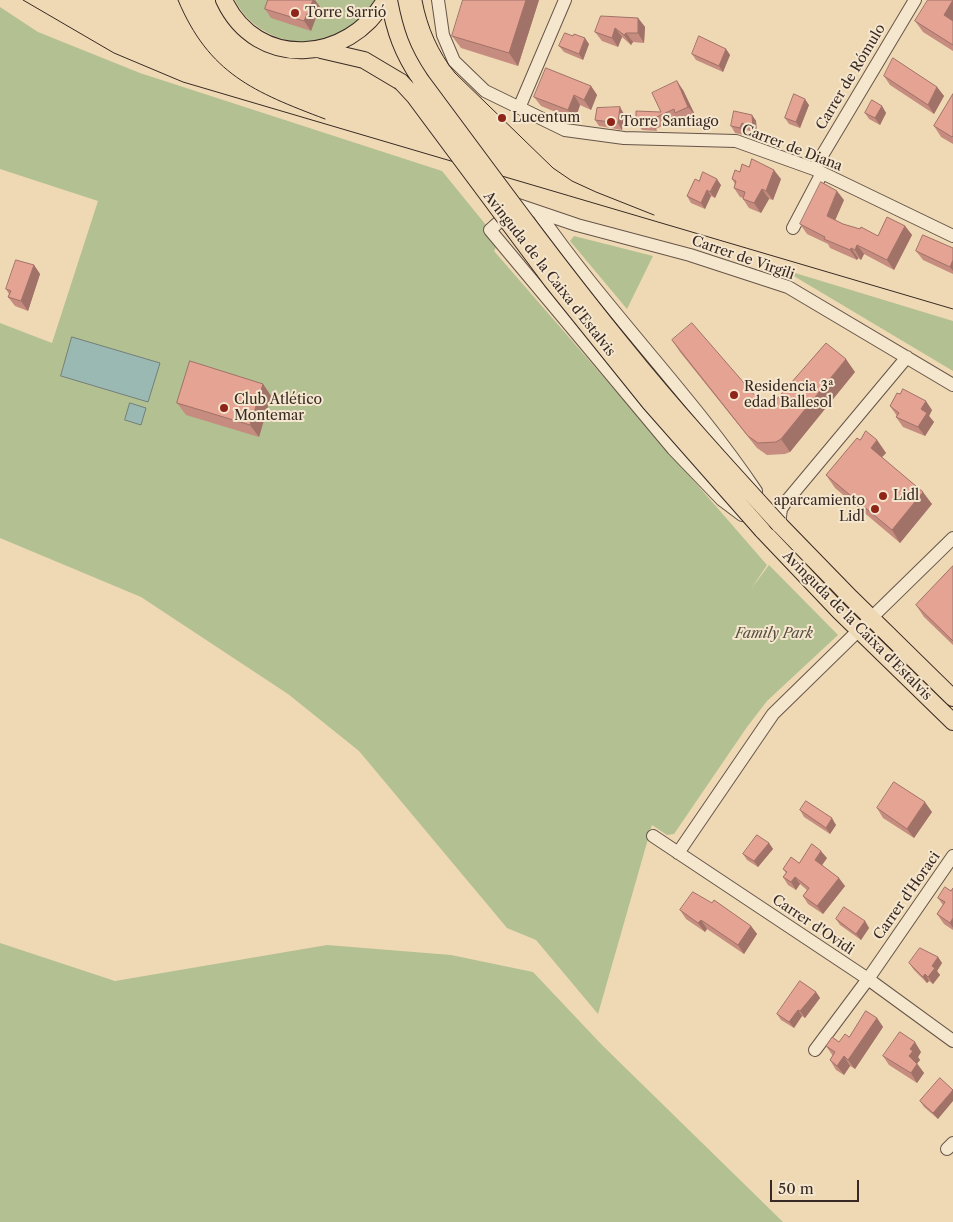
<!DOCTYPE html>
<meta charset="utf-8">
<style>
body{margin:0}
#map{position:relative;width:953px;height:1222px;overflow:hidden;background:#efd9b4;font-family:"Libre Caslon Text",serif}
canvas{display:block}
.scale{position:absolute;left:770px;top:1180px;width:89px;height:22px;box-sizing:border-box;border:2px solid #382924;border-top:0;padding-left:6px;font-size:15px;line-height:18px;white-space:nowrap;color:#382924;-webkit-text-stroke:4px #f5e6ce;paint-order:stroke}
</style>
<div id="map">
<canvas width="953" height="1222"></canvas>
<div class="scale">50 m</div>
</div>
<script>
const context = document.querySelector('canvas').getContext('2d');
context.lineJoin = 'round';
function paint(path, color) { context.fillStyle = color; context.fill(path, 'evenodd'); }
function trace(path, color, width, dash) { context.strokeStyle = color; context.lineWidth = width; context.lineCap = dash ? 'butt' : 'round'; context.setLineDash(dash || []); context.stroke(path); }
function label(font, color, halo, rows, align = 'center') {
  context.font = font + ' "Libre Caslon Text",serif'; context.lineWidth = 4; context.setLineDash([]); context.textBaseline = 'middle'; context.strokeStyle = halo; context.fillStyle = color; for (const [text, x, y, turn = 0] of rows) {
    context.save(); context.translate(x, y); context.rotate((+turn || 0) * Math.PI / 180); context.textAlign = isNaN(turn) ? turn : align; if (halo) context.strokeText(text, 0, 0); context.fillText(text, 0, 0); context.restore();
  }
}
paint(new Path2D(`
 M235,0H377C370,8 363,21 354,26C345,32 330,40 319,42C287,47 249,30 235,0Z
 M0,7L38,32L140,73L442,171L499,241L494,251L767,565L751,589L769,565L838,635L767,701L747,727L674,834L667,835L652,825L598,1014L536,940L507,928L359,751L288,694L141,597L0,538V323L52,343L98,201L0,169Z
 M574,236L653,256L627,309L570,241Z
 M782,269L953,321V371Z
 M0,943L115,981L327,945L451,955L533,972L602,1045L783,1222H0Z`), '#b3c092');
const water = new Path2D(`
 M72,337L160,363L148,402L61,376Z
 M130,403L146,408L141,425L125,420Z`);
paint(water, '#9bb9b3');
trace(water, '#737f7a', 1);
const minor = new Path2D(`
 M438,0L443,35L454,61L485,91L565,130L624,138L736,141L814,169L953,236
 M519,108L565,0
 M814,169L915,0
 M538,212C605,309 690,393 756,491
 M793,228L822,173
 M742,515L722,500L673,449L490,230L518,205L577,225L690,255L788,287L953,385
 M779,524L781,509L785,503L907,357
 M653,836L868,979L953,1041
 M678,853L773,714L953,538
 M815,1050L868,979L953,856
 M947,1149L953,1143`);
const major = new Path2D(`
 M224,0C257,71 349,63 385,0
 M389,0C395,32 402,52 420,79
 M321,50L364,60L401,82
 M779,524L851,598L953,698
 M762,530L839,611L953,722`);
trace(minor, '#665548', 14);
trace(major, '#382924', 18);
trace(minor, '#f5e6ce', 12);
trace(major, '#efd9b4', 16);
trace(new Path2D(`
 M23,0L114,53L183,82L953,309
 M178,0C209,74 254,92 325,119
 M422,0C427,27 438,52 455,73L553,168L572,181L596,192L654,215`), '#382924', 1);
const majorBridge = new Path2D(`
 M420,79C487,169 553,260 624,347C673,408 726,466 779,524
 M401,82L414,96L551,280L650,403L762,530`);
trace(majorBridge, '#382924', 18, []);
trace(majorBridge, '#efd9b4', 16);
paint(new Path2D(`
 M268,0H315L320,7L311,31L271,18L265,9Z
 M539,0L518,66L461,48L452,36Z
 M953,0V51L923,32L915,21Z
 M638,18L645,27L644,43L633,42L631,45L622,37L618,47L602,41L595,32Z
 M589,44L583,60L564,52L559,46Z
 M726,49L730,55L723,72L696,60L692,54Z
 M884,76L937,87L944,96L934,114L890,85Z
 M591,86L597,95L591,110L580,105L575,120L541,106L534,97Z
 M683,90L695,115L681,121L679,118L656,129L657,131L642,130L636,122L661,112Z
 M953,94V144L941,137L934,126Z
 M809,105L800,128L789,124L785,118Z
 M882,106L886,113L880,125L869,119L865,113Z
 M624,114L622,130L599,126L595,120Z
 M752,115L756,121L757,134L747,130L744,135L735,133L731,126Z
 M740,172L781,179L773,200L769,199L761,213L749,208L743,199V198L740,197L734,188L735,184L732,179Z
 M699,181L721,185L715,198L711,196L705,209L691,203L687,196Z
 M844,200L835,220L843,224L878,236L905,226L912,235L894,270L864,254L861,260L858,258L857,260L830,248L828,244L807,234L800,224Z
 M953,248V274L923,260L916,251Z
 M34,265L40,274L28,311L15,306L8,297L9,294L6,289Z
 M672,340L758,399L776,400L855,372L790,452L785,454L767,455L757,448L680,352Z
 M263,384L271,396L259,437L186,415L177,403Z
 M890,406L932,410L929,416L934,422L925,436L903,427L896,417L897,416Z
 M860,440H877L886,453L882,457L932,504L900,543L835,488L826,475Z
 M953,566V645L924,617L916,605Z
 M877,808L932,812L914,838L883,818Z
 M800,810L836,825L830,834L804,817Z
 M769,843L773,849L758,867L747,860L743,854Z
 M827,858L822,865L845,886L823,914L808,904L803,896L807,890L800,884L796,890L788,885L783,877L786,873L783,869L799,863Z
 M953,888V930L944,924L937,914L943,905L938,898L951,891Z
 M680,910L751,926L757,934L744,954L707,929L705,932L686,919Z
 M836,919L865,921L869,928L861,940L840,925Z
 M938,957L942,963L937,971L940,975L933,984L929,981L927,983L914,970L909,963Z
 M816,992L820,998L805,1018L802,1016L794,1028L781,1020L777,1014Z
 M877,1018L883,1027L855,1069L850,1066L844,1075L836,1070L830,1060L833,1056L826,1046L839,1042L849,1037Z
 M921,1052L918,1057L920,1060L917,1063L924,1073L917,1083L889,1065L883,1056Z
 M940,1078L938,1119L924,1107L920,1101Z`), '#c58c7f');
paint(new Path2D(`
 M313,0H315L320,7L311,31L304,21Z
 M526,0H539L518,66L509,53Z
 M953,0V23L944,15Z
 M638,18L645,27L644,43L638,33Z
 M615,28L622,37L618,47L612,38Z
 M626,33L633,42L631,45L624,35Z
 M585,38L589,44L583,60L579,54Z
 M726,49L730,55L723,72L719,66Z
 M677,81L683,90L695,115L688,107Z
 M591,86L597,95L591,110L584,100Z
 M937,87L944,96L934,114L928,105Z
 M574,95L580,105L575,120L568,110Z
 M805,99L809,105L800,128L796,122Z
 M882,106L886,113L880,125L875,118Z
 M620,107L624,114L622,130L618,123Z
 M752,115L756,121L757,134L753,128Z
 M650,120L656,129L657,131L650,122Z
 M742,123L747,130L744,135L740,128Z
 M774,170L781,179L773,200L766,191Z
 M717,179L721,185L715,198L710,192Z
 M762,189L769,199L761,213L754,203Z
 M707,190L711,196L705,209L701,203Z
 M837,191L844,200L833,225L827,216Z
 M905,226L912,235L894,270L887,260Z
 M857,245L864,254L861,260L855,250Z
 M851,248L858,258L857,260L850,250Z
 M953,260V271L950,267Z
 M34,265L40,274L28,311L21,301Z
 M846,359L855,372L790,452L781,439Z
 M263,384L271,396L259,437L250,425Z
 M926,401L932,410L929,416L934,422L925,436L918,427L921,409Z
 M877,440L886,453L879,460L871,448Z
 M923,492L932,504L900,543L892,530Z
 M925,802L932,812L914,838L907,829Z
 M832,818L836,825L830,834L826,828Z
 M769,843L773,849L758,867L754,861Z
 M821,851L827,858L820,868L815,860Z
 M795,877L800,884L796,890L791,882Z
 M839,878L845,886L823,914L817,906Z
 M953,918V928L950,923Z
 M701,920L707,929L705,932L698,923Z
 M865,921L869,928L861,940L856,934Z
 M751,926L757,934L744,954L738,945Z
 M938,957L942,963L937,971L940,975L933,984L928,977L932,966Z
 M925,974L929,981L927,983L923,977Z
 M816,992L820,998L805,1018L800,1011Z
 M798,1010L802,1016L794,1028L789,1022Z
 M877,1018L883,1027L855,1069L848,1060Z
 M915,1042L921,1052L918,1057L920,1060L916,1065L909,1056L910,1049Z
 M844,1056L850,1066L844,1075L837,1066Z
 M917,1064L924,1073L917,1083L911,1073Z
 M953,1090V1101L938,1119L933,1113Z`), '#a07268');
const building = new Path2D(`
 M268,0H313L304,21L265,9Z
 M463,0H526L509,53L452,36Z
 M928,0H953L944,15L953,21V45L915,21Z
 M601,16L638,18V33H626L624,35L615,28L612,38L595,32Z
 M565,33L573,36L574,34L585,38L579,54L559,46Z
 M699,36L726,49L719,66L692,54Z
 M893,58L937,87L928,105L884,76Z
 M546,68L591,86L584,100L574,95L568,110L534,97Z
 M677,81L688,107L675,113L674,109L650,120V122H636V111L661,112L652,93Z
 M794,94L805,99L796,122L785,118Z
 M953,94V136L952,137L934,126Z
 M872,100L882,106L875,118L865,113Z
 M620,107L618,123L595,120L597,108Z
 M734,111L752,115L753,128L742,123L740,128L731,126Z
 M752,159L774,170L766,191L762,189L754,203L743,199L745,192L734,188L736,181L732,179L735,170L740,172L742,164L749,167Z
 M703,172L717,179L710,192L707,190L701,203L687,196L695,179L699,181Z
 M821,182L837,191L827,216L843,224L860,229L861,227L878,236L887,217L905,226L887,260L857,245L855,250L851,248L850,250L824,239L825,237L800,224Z
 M923,235L953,248V260L950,267L916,251Z
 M16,260L34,265L21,301L8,297L11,291L6,289Z
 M692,323L758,399L776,400L826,343L846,359L781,439L776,442L758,443L748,436L672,340Z
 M190,361L263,384L250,425L177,403Z
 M903,389L926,401L921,409L927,413L918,427L896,417L899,413L890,406L897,393L900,394Z
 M866,431L877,440L871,448L923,492L892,530L826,475L857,438L860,440Z
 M953,566V641L916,605Z
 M894,782L925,802L907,829L877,808Z
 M806,801L832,818L826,828L800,810Z
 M757,835L769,843L754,861L743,854Z
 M812,844L821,851L815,860L839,878L817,906L803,896L809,888L795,877L791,882L783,877L787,872L783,869L791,857L799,863Z
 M945,887L951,891L953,888V918L950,923L937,914L945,902L938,898Z
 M693,892L712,903L714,900L751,926L738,945L701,920L698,923L680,910Z
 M844,907L865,921L856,934L836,919Z
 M920,948L938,957L932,966L935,968L928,977L925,974L923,977L909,963Z
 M800,981L816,992L800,1011L798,1010L789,1022L777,1014Z
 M866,1011L877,1018L848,1060L844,1056L837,1066L830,1060L835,1052L826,1046L832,1037L839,1042L845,1034L849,1037Z
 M900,1032L915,1042L910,1049L913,1051L909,1056L917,1064L911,1073L883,1056Z
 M940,1078L953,1090L933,1113L920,1101Z`);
paint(building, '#e5a394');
trace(building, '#a07268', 1);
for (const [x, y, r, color] of [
 [295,13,5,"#8f2418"],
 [502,118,5,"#8f2418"],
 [611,122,5,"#8f2418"],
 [734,395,5,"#8f2418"],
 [224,408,5,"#8f2418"],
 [883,496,5,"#8f2418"],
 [875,509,5,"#8f2418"]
]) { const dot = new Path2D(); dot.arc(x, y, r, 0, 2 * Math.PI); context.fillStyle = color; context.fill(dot); trace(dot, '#f5e6ce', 2); }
label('14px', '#382924', '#f5e6ce', [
 ["Torre Sarrió",305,13],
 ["Lucentum",512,118],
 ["Torre Santiago",621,122],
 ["Residencia 3ª",744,387],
 ["edad Ballesol",744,403],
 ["Club Atlético",234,400],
 ["Montemar",234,416],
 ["Lidl",893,496],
 ["aparcamiento",865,501,"right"],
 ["Lidl",865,517,"right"]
], 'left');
label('14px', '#382924', '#f5e6ce', [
 ["Carrer de Rómulo",851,77,-59],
 ["Carrer de Diana",792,148,21],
 ["Carrer de Virgili",743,258,19],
 ["Avinguda de la Caixa d'Estalvis",549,274,52],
 ["Avinguda de la Caixa d'Estalvis",857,626,45],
 ["Carrer d'Horaci",907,896,-55],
 ["Carrer d'Ovidi",813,925,34]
]);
label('italic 14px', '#574f40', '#f5e6ce', [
 ["Family Park",774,634]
]);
</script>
